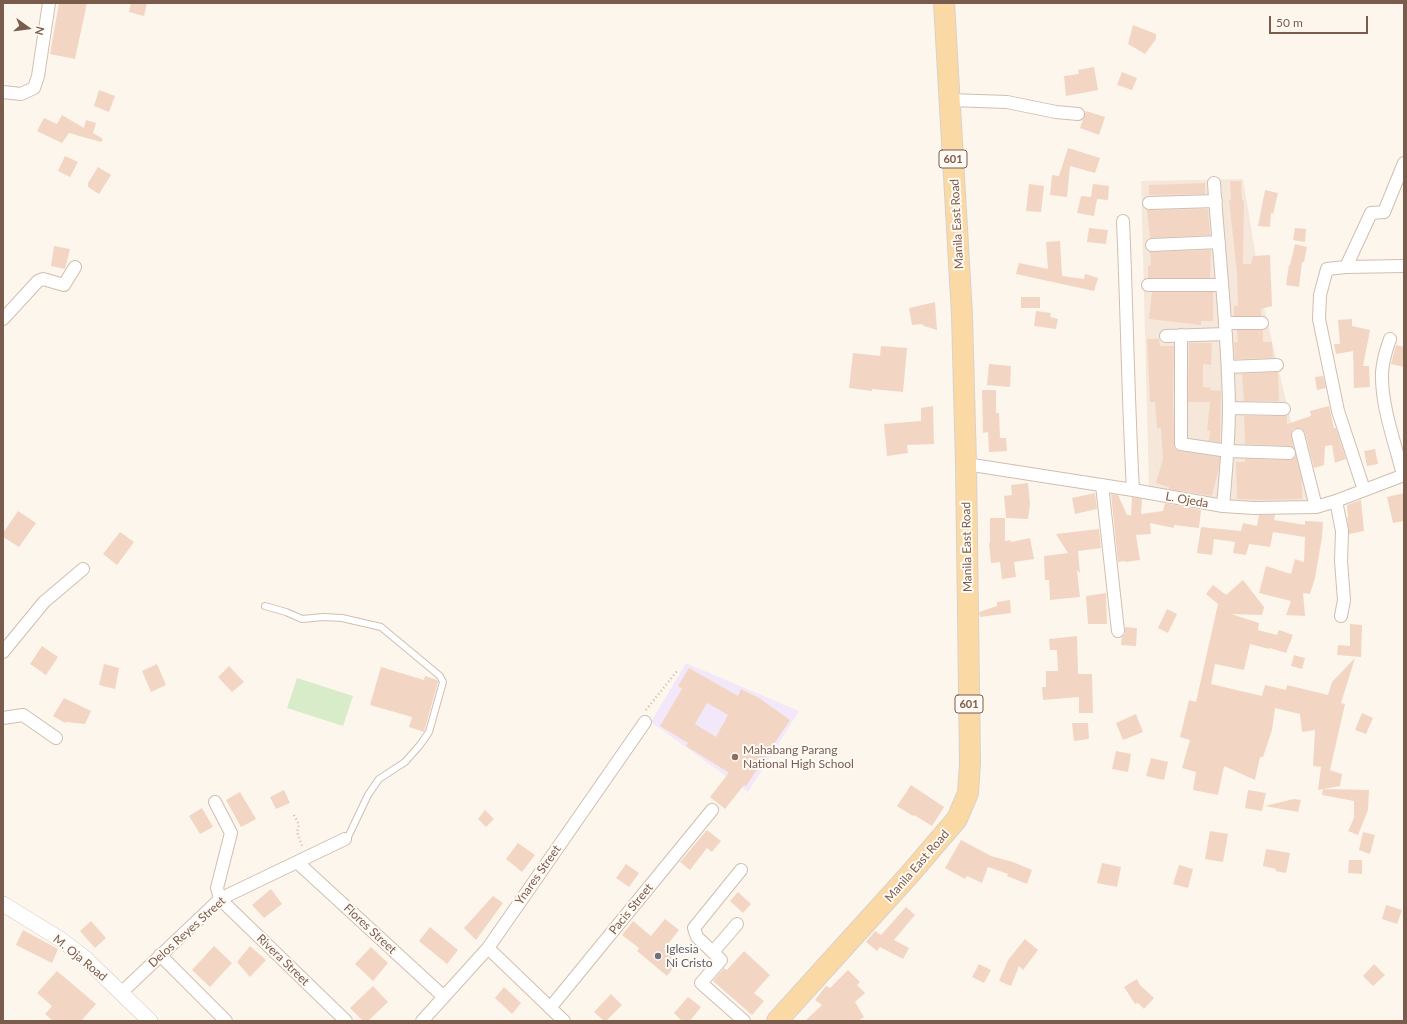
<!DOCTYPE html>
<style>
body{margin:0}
#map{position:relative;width:1407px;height:1024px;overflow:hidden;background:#fdf6ec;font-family:Lato,sans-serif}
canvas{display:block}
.frame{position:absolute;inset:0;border:4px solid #7a5c4d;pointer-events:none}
.north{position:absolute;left:8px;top:8px;width:40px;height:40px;-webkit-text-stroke:3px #fffaf3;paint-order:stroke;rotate:104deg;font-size:11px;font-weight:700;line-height:16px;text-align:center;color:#7a5c4d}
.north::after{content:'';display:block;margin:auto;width:14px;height:18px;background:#7a5c4d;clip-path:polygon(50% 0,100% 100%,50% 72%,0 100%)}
.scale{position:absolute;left:1269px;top:16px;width:99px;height:18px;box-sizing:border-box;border:2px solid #7a5c4d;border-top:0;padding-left:5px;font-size:12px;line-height:14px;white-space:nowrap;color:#7a5c4d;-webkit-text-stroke:3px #fffaf3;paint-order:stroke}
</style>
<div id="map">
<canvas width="1407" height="1024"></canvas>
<div class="frame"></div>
<div class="north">N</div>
<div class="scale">50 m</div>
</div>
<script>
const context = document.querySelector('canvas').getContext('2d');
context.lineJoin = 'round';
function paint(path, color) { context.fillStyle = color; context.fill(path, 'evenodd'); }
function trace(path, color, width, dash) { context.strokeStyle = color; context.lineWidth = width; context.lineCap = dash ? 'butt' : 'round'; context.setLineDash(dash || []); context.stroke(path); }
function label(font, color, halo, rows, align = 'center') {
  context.font = font + ' Lato,sans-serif'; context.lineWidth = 4; context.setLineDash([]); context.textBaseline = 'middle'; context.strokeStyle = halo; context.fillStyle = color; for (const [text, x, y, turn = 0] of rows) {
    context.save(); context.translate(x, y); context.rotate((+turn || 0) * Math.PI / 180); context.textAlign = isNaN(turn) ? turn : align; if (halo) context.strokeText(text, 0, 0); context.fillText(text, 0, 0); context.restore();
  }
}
paint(new Path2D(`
 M1243,179L1264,307L1310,503H1245L1216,499L1149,486L1141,181Z`), '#f5e8da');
paint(new Path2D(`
 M686,663L799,711L748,792L651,722Z`), '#f3e8fa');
paint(new Path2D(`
 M297,678L353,696L343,726L287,708Z`), '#d8ecc9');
paint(new Path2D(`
 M59,3H87L75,59L50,54Z
 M131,3H147L144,16L129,12Z
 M1133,25L1156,34V39L1145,54L1128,44Z
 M1094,67L1098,90L1066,96L1064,76L1079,74L1078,70Z
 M1122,72L1137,78L1132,90L1117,85Z
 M99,90L115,96L109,112L94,106Z
 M1086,111L1105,117L1099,135L1080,128Z
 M62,115L84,128L86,120L96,123L93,133L103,139L101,142L69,133L62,143L37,131L44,118L57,124Z
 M1068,148L1100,158L1095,173L1070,166L1067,197L1050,195L1052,175L1059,176Z
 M65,156L78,162L70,177L58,171Z
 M98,167L111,175L99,194L88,187V183Z
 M1230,181H1241L1242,200L1244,201L1243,264H1251L1253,256L1270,255L1272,306L1261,309V316H1234V306H1238L1237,273L1229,200H1231Z
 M1205,183V194L1149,195V185Z
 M1029,184L1044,186L1041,212L1026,211Z
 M1093,184L1109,186L1108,200L1097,199L1094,216L1077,213L1081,196L1091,197Z
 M1265,190L1278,193L1273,214L1271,213L1270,227L1258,226Z
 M1208,209L1210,235L1150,238L1147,210Z
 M1089,228L1108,230L1106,244L1087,242Z
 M1295,228L1306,229L1305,242L1293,240Z
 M1060,241L1062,276L1084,279L1085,274L1098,278L1094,291L1016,274L1019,263L1048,269L1046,242Z
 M1295,244L1307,247L1304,262H1302L1299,287L1286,285L1289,265H1290Z
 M54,246L70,249L65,269L51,266Z
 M1211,250L1210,278H1148V266L1151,265L1150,252Z
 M1152,292H1213V321H1201V325L1149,319Z
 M1021,297H1040V308H1021Z
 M935,302L937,330L924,326L922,324L912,325L909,308Z
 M1036,311L1051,313L1050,317L1058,319L1056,329L1034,326Z
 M1352,319V326L1370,330L1363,366H1369L1370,387L1354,388L1353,351L1336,354L1334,344H1340L1338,320Z
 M1237,330H1263V342H1272L1273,358L1235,359L1234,342H1238Z
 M1147,339H1159L1160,346H1174L1173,401L1175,448L1180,451L1220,457L1219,468L1212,496L1169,489V487L1156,483L1163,459L1161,428H1157L1155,402H1150Z
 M1189,343H1212L1211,365L1203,364V387L1211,388L1210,390L1221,391L1220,442L1209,441L1210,431H1207L1210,402H1188Z
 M1396,345L1404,347V367L1391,364Z
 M881,346L907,348L903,392L872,389V391L849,388L853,353L880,356Z
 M989,364L1011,366L1010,387L987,385Z
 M1278,372L1279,401H1244L1242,374Z
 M1323,376L1326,388L1317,390L1315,377Z
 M982,390H996V413H999L1000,438H1006L1007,451L989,452L988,432L983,433Z
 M933,406L934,444L907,445L908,453L887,456L884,424L921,421V408Z
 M1329,406L1334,428H1336L1346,459L1335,463L1332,445L1325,446L1324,465L1314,468L1305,433L1303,430L1300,428L1293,429L1291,433L1293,447L1289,446L1245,444L1244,416H1287V424L1311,416L1310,411Z
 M1375,449L1378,464L1367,466L1364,451Z
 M1296,456L1302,480V499L1262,500L1237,499L1236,462H1245V459L1289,460L1293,459Z
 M1028,483L1030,504L1028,519L1006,518L1004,496L1012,495L1011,485Z
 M1095,493L1097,509L1075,514L1072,498Z
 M1404,493V521L1393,523L1387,497Z
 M1111,494L1118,495L1127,515H1131L1132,497L1142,499L1141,514L1163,511L1165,503L1201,510L1199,528L1174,525V528L1150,523L1151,534L1136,535L1140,560L1125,562V561L1118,562Z
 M1361,500L1364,531L1349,534L1347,517H1348L1347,505Z
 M18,511L36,523L19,547L3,537V533Z
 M1259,515H1275L1274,520L1305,525V521L1323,522L1322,537L1315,578L1310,594L1303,593L1305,616L1286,615L1291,601L1259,593L1266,566L1291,574L1295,559L1304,562L1305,537L1273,532L1270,547L1249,544L1246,555L1233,553L1235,542L1214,539L1212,555L1197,553L1201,527L1241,531L1243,523L1257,526Z
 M990,518H1005V541L1010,540L1011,542L1030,538L1034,559L1014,562L1016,577L1002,579L1000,562L991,563L989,543H990Z
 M1099,529L1101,548L1078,551L1080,573L1077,570L1080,597L1050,600L1049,580H1045L1044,556L1068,553L1056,534Z
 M120,532L134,542L117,565L103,554Z
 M1243,580L1264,607L1262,615L1231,614L1259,623L1258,630L1277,635L1279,630L1293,635L1286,653L1270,648L1269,649L1250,644L1244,670L1215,664L1211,684L1262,696L1265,685L1286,690L1287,685L1328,695L1332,682L1355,658L1341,703L1345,704L1330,770L1342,774L1340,786L1318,790L1321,767L1313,766L1315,730L1302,732L1300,714L1275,708L1272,730L1263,757H1260L1255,780L1224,766L1218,795L1193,790L1196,772L1182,768L1190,740L1180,737L1189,700L1196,702L1218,604L1206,594L1213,585L1226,595Z
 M1106,593L1107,624H1088L1086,596Z
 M1010,600L1011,613L980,617L979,612L997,606V602Z
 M1167,609L1177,614L1168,633L1158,628Z
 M1350,624L1362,625L1361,657L1337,655L1338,645L1350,646Z
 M1125,627L1137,628L1136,646L1121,645L1122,637L1125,634Z
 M1077,636L1078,674H1092L1093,713H1079V697L1043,700L1042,687H1046V671H1058L1057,650H1050L1049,639Z
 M42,646L58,657L46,675L30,664Z
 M1294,655L1305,658L1302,669L1291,666Z
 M104,664L119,668L115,689L99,685Z
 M157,664L166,685L151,692L142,671Z
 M229,666L244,682L232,692L218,677Z
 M381,667L424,680L425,676L437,680L438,682L424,732L409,727L412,717L370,705Z
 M689,668L738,696L741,689L759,698L790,720L746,786L744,785L725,809L710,797L728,774V772L686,746L688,743L660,726L682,689L678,686ZM707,703L728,715L716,737L695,724Z
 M64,698L91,711L85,724L66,722L65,723L53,716Z
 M1362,713L1373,718L1366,734L1355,730Z
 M1136,714L1143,732L1123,740L1116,723Z
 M1072,723H1088L1089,739L1074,741Z
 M1116,751L1131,754L1128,772L1112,769Z
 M1151,758L1168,762L1164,780L1146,776Z
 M911,785L944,807L932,826L914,815L913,816L897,806Z
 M1323,789L1369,790L1368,810L1358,835L1348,831L1354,818V801L1322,795Z
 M284,790L290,803L276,809L270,797Z
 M1248,790L1266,793L1262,811L1245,808Z
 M240,792L256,819L241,827L226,800Z
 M1294,799L1301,800L1298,812L1265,806Z
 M202,808L213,827L200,834L189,816Z
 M485,810L494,819L486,827L478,819Z
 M707,830L721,841L712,852L707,848L690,870L680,862Z
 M1210,831L1228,834L1223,862L1205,859Z
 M1363,832L1375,835L1370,854L1359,850Z
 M961,840L991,856L1013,862L1032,870L1027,884L1007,876L1008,874L988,867L982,883L967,876L965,879L945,868Z
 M518,843L535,855L522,872L506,859Z
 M1266,849L1290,853L1286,873L1275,871L1276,869L1263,866Z
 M1349,860H1362V874L1348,873Z
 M1102,863L1121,867L1117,887L1097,883Z
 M626,864L639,873L629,887L616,878Z
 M1179,865L1193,869L1188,888L1173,884Z
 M271,889L282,904L264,918L252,905Z
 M738,892L751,904L743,913L730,901Z
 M493,896L503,903L476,940L464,928Z
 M1386,905L1402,910L1397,924L1382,919Z
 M906,907L915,915L894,940L909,948L903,959L880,947L877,951L866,942L875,931L881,935Z
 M665,919L679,930L664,949L678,961L667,976L637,951L639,948L622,935L633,921L651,936Z
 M91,921L106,938L95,948L80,931Z
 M430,927L458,950L447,964L419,941Z
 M23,930L58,949L52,963L16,945Z
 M1025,939L1038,950L1023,970L1019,966L1011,986L999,981L1008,960Z
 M214,946L232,963L210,987L192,970Z
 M250,946L266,960L250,977L237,962Z
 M371,947L388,963L373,981L355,964Z
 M744,951L770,975L754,993L764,1001L752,1015L713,981L724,968L727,970Z
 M979,964L991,970L984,983L972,977Z
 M1374,964L1385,975L1373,986L1363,976Z
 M848,970L860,982L857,985L865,993L855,1002L864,1017L858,1021H805L822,1005L815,1000L826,986L830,988Z
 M57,971L96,1004L81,1021H53L45,1014L52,1006L37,993Z
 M1137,979L1140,985L1154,998L1144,1009L1138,1003L1135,1004L1124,987Z
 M373,986L388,1002L368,1021H363L350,1008Z
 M504,987L521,1003L512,1014L495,998Z
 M611,994L622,1005L606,1021H604L594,1012Z
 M688,997L701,1007L690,1021H682L674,1013Z`), '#f3d5c3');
const service = new Path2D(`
 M265,606L286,612L302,619L323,617L342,618L381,627L440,676L443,682L429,732L420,745L405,762L379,779L368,795L348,837L345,839`);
const minor = new Path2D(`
 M3,92L21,94L34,88L38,76L49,3
 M950,100L1007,102L1056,112L1078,114
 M1214,183C1219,257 1228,332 1229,406C1229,440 1226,473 1223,506
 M1149,203L1216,201
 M1123,221C1127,311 1128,400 1133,490
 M1152,245L1219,242
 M1346,267L1371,213L1384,212L1404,163
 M1148,285H1222
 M3,319L38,281L43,279L64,285L75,267
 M1225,323H1262
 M1181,335V444L1228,451L1289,453
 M1166,336L1226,334
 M1390,339C1386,350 1383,361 1382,372C1381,407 1395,442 1403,475
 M1228,367L1277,365
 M1229,408L1284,409
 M1298,435L1316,507
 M966,464L1133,490L1223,506L1254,508L1316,507L1336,501L1404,475
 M1102,485L1118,631
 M1364,490L1338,411L1319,319L1320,295L1327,269L1346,267L1404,266
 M1336,501L1342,531L1341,561L1344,600L1341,616
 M3,652L44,602L83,569
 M3,718L23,715L56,738
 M215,802L231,833L217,888L220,899L346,1021
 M297,862L444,997
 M741,870L694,928L697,937L721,960L701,983L744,1021
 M488,948L564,1021
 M713,952L737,924
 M160,955L226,1021
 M121,993L220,899L345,839
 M550,1008L712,810
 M422,1021L488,948L645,722`);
const tertiary = new Path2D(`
 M3,904L60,939L85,958L150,1021`);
const primary = new Path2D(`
 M777,1021L910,874L957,819L968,793L970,763L966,464L962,315L944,3`);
trace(service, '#d1beb0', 8);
trace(minor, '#d1beb0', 14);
trace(tertiary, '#d1beb0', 16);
trace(primary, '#dad1cd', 22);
trace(new Path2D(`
 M646,710L677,671
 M294,815L299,825L297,832L302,846`), '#d9b8a5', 2.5, [1, 3]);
trace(service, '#fff', 6);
trace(minor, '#fff', 12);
trace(tertiary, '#fff', 15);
trace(primary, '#fbd9a5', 20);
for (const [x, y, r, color] of [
 [735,757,4,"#8d6e63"],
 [658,956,4,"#6b7280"]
]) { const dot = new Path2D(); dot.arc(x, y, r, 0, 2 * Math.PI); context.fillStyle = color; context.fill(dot); trace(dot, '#fffaf3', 1.5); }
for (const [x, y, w] of [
 [953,159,28],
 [969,704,28]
]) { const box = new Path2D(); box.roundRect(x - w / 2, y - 9, w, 18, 3); context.fillStyle = '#fffaf3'; context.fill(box); trace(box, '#7a5c4d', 1); }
label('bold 11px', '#7a5c4d', null, [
 ["601",953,159],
 ["601",969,704]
]);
label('12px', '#7a5c4d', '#fffaf3', [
 ["Manila East Road",957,224,-93],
 ["L. Ojeda",1187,500,10],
 ["Manila East Road",967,547,-91],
 ["Manila East Road",917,866,-49],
 ["Ynares Street",538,875,-55],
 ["Pacis Street",631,909,-51],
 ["Flores Street",370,929,43],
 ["Delos Reyes Street",187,932,-42],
 ["M. Oja Road",80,958,39],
 ["Rivera Street",283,960,44]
]);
label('12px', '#785e54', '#fffaf3', [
 ["Mahabang Parang",743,750],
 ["National High School",743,764]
], 'left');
label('12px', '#5b616d', '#fffaf3', [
 ["Iglesia",666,949],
 ["Ni Cristo",666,963]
], 'left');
</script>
